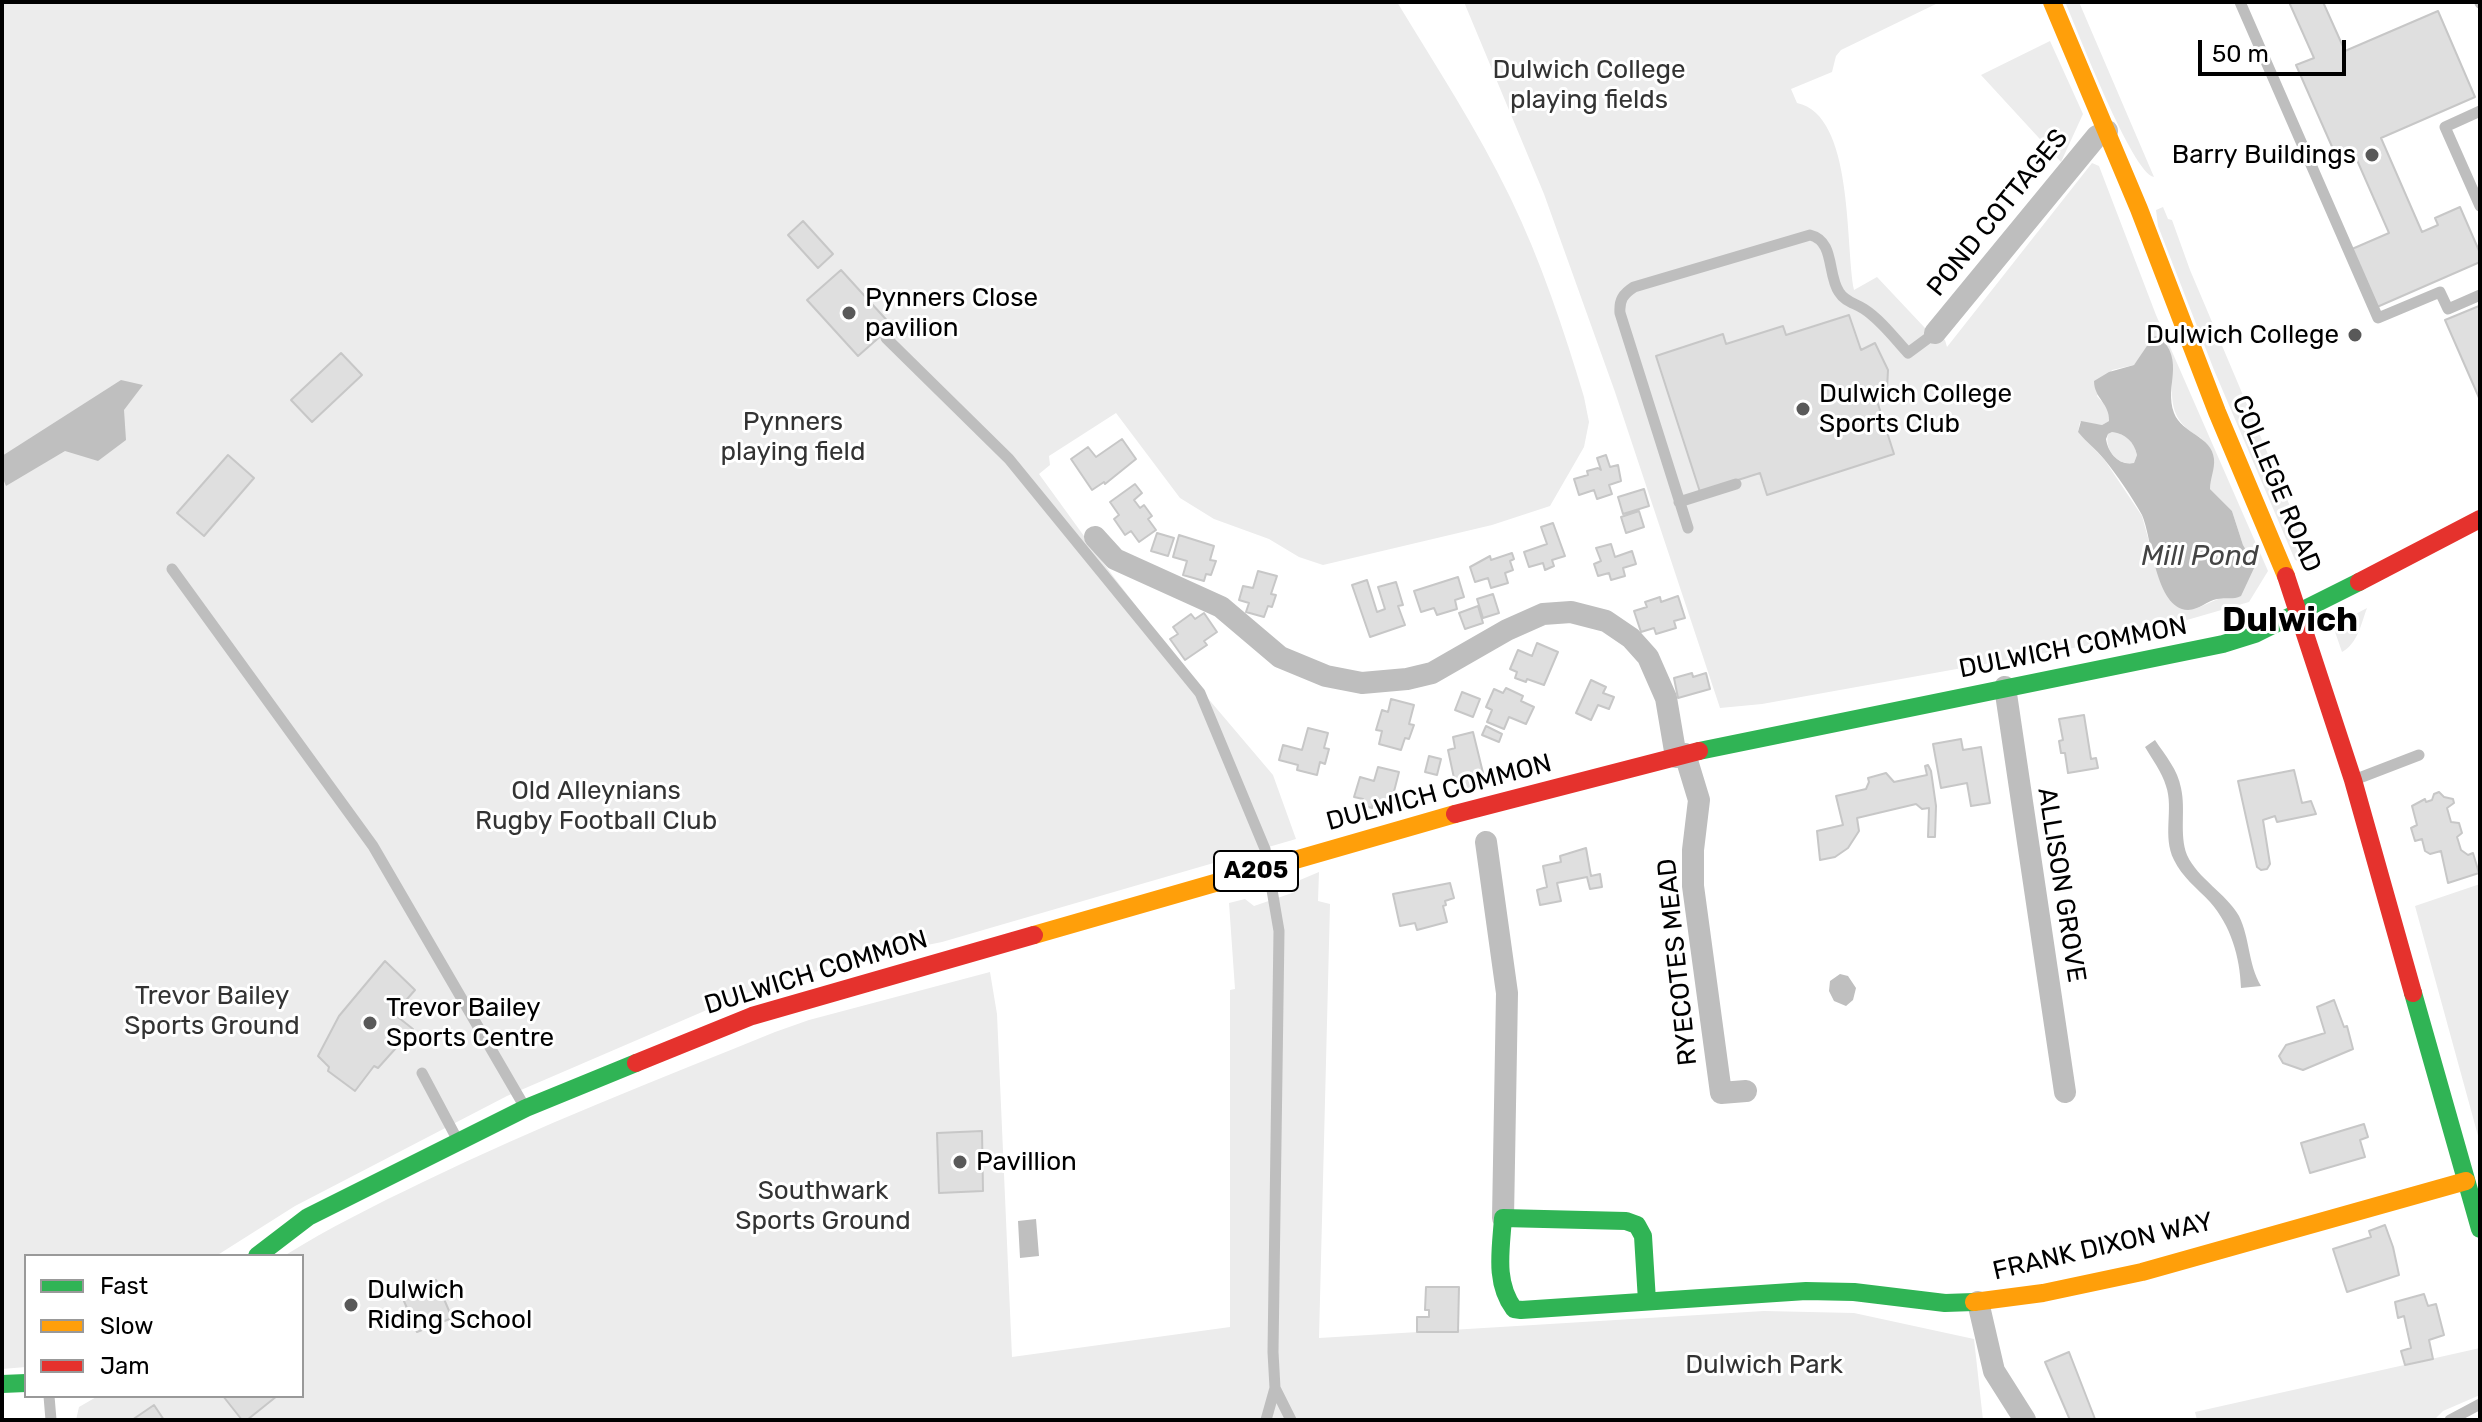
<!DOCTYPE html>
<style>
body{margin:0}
#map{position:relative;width:2482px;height:1422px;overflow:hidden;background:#fff;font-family:Rubik,sans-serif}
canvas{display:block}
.frame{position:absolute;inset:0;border:4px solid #000;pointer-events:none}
.legend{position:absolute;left:24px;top:1254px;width:280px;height:144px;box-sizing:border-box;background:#fff;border:2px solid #999;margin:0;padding:10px 14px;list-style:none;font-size:24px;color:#000}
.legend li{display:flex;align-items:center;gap:16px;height:40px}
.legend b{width:40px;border:2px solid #999}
.scale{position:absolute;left:2198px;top:40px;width:148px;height:36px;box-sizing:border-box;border:4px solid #000;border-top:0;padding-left:10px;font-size:24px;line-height:28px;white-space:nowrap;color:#000;-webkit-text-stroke:6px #fff;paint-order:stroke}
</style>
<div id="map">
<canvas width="2482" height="1422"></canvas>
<div class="frame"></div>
<ul class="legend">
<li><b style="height:10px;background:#30b455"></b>Fast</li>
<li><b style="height:10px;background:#ff9f0a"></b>Slow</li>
<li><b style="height:10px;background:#e5322d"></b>Jam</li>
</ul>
<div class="scale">50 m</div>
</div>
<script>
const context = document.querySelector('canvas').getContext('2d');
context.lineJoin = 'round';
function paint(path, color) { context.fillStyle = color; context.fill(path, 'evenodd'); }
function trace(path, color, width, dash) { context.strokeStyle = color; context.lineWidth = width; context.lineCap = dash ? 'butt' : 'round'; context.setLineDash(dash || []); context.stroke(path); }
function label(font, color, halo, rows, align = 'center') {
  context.font = font + ' Rubik,sans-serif'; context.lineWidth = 6; context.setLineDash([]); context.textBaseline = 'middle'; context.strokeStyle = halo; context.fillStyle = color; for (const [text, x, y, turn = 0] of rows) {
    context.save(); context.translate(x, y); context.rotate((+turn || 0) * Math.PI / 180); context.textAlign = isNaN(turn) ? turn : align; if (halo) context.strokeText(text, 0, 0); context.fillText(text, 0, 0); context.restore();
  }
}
paint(new Path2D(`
 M2,2H1397C1436,66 1477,129 1510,197C1541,261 1564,330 1584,397L1589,422L1584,447L1550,506L1492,525L1323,565L1299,557L1269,539L1214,519L1180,498L1116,413L1049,456L1050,465L1039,474L1113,576L1200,689L1273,775L1296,839L942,942L873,956L777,982L730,1000L507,1096L295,1206L216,1256H26V1367L2,1369Z
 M1464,2H1940L1841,50L1836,56L1832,72L1791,89L1797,103C1854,115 1845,243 1854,290L1877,277L1925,328L1945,340L1947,347L2092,163L2099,166L2156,315L2268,571L2249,602L2118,640L1762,704L1720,708L1615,392L1544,194ZM2162,338C2187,377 2151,411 2201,438L2210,489L2232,511L2245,551L2218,599L2195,609L2166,593L2156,567L2142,516L2104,459L2078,432L2080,422L2102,425L2109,421V410L2097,396L2112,370L2134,365Z
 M2065,2H2079L2154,177C2132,173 2077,29 2065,2Z
 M2050,41L2083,114L2061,162L1981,75Z
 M2163,207L2168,219L2172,220L2190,270L2317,570L2309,574L2302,562L2295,560L2214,370L2158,226L2156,210Z
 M2112,432C2126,434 2134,442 2137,455L2134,463C2118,466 2104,450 2108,434Z
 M2367,608C2361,624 2358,643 2342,652L2333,626Z
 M1319,872L1318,901L1330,904L1319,1338L1764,1311L1854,1313L1974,1339L1983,1420H76L79,1407L98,1396H302V1256H284C329,1228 375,1205 423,1182C538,1126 657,1080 775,1032L809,1020L990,972L997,1014L1012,1357L1230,1327V990L1235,989L1229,903L1245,899L1254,906L1295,892L1300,880Z
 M2480,884V1143L2415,906Z
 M2480,1348V1395L2443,1411L2434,1420H2197L2195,1412Z`), '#ececec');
paint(new Path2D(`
 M2159,336C2186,362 2164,385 2174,413C2182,434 2212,436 2214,459C2215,469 2210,479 2210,489L2232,511L2243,545L2255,566L2241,596C2233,600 2226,597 2217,599C2207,601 2199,610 2188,610C2155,609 2152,537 2142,515C2132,497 2117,475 2104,459C2096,449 2086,442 2078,432L2081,421L2102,425L2109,421C2110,404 2094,398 2094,381L2109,372L2134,365L2153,337ZM2112,432C2126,434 2134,442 2137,455L2134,463C2119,466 2108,453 2106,439L2108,434Z
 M121,380L143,385L124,410L126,440L98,461L65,451L6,486L2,476V456Z
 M2155,740C2165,755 2178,770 2181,788C2186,810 2179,834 2187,855C2198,879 2226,893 2239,916C2250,938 2248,964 2261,986L2241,988C2240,957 2231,926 2210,902C2197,888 2182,877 2174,860C2162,836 2174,809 2166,786C2162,772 2152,759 2145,747Z
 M1840,974L1848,976L1856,988L1853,1000L1846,1006L1834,1001L1829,991L1830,981Z
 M1036,1219L1039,1256L1020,1258L1018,1221Z`), '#bfbfbf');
const building = new Path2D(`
 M2289,2H2323L2345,51L2438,11L2475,97L2381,138L2422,232L2438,225L2435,218L2460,207L2480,253V262L2377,307L2352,249L2389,233L2353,151L2337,158L2296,65L2314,58Z
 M803,221L833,254L818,268L788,235Z
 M841,270L892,326L858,356L807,300Z
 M2479,306L2480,308V400L2445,320Z
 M1849,315L1861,350L1875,343L1888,370L1887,389L1878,404L1894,454L1767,495L1760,473L1700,492L1656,356L1723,334L1726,344L1783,326L1786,335Z
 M341,353L362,375L312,422L291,400Z
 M1122,439L1136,459L1105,484L1104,482L1092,490L1071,459L1088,447L1096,457Z
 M228,455L254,478L204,536L177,513Z
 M1606,455L1610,467L1618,465L1621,481L1609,485L1612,494L1597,499L1594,490L1579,495L1574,479L1588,475L1587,471L1598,468L1601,470L1597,458Z
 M1135,484L1142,493L1134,500L1140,508L1144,505L1152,516L1148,519L1156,530L1139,542L1131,531L1125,535L1114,519L1119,515L1110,502Z
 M1644,489L1649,506L1623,514L1618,497Z
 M1639,511L1644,527L1626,533L1621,517Z
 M1553,523L1565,556L1552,560L1554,566L1545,570L1543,563L1529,567L1524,552L1547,544L1541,527Z
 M1157,533L1174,538L1168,556L1151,551Z
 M1179,535L1214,546L1210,560L1216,561L1211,575L1206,574L1204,581L1183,575L1187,561L1173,557Z
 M1611,544L1615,557L1632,551L1636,564L1623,568L1625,576L1611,580L1609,573L1598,576L1594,564L1601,561L1596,548Z
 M1512,553L1514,559L1510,561L1513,570L1505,573L1508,583L1491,588L1488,578L1475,582L1470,567L1490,556L1491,560Z
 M1258,571L1277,576L1271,594L1276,595L1272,607L1268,606L1264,617L1246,612L1249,603L1239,600L1243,586L1253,588Z
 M1458,577L1464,597L1455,600L1457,609L1437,615L1434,608L1421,612L1414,591Z
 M1367,580L1377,612L1385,609L1378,587L1396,582L1403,605L1398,606L1405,625L1370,637L1352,585Z
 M1493,594L1499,613L1483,618L1477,599Z
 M1678,596L1685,618L1674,621L1676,628L1656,634L1654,628L1641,632L1634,611L1647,607L1645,602L1660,597L1661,602Z
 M1478,606L1483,623L1465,629L1459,613Z
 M1204,613L1217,632L1204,641L1207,645L1185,660L1170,639L1178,634L1173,627L1191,614L1195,619Z
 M1537,643L1558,652L1544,685L1527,679L1526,682L1515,678L1517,672L1510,669L1518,650L1532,656Z
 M1692,673L1693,677L1706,673L1710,689L1678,698L1674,678Z
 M1591,680L1606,687L1603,693L1614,697L1609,709L1598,705L1591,720L1576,713Z
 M1506,688L1523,696L1521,701L1534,707L1526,724L1509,717L1504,729L1487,722L1492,710L1486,707L1494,689L1503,693Z
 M1462,692L1480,699L1473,717L1455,710Z
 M1391,699L1414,705L1409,724L1414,725L1409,739L1405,738L1401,750L1379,744L1382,731L1376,730L1382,710L1388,712Z
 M2084,715L2091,759L2096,758L2098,768L2068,773L2065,753H2061L2059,741L2063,740L2059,719Z
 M1486,726L1502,734L1499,742L1482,735Z
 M1308,728L1328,733L1324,748L1329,749L1325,764L1320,762L1317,775L1297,770L1298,765L1279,760L1283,745L1302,750Z
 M1473,732L1486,785L1457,792L1448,750L1455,748L1453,737Z
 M1961,739L1963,750L1981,747L1990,803L1971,806L1967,783L1941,788L1933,744Z
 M1429,756L1441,759L1437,775L1425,772Z
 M1928,765L1931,771L1936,806L1935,837H1928L1929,808L1922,809L1916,804L1857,818L1859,831L1848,848L1835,857L1820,860L1817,831L1843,825L1836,796L1866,789L1869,782L1868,778L1886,773L1894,782L1927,775L1925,766Z
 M1378,767L1399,772L1390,807L1373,802L1372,808L1361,805L1363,799L1354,797L1360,777L1374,781Z
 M2294,770L2302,803L2311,801L2316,814L2277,822L2275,816L2263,820L2270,864L2267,869L2261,870L2257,867L2238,781Z
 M2439,792L2444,797L2453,799L2454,803L2447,808L2451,822L2459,823L2462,833L2457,837L2461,850L2468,855L2473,853L2479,873L2448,883L2441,851L2430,854L2425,851L2422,839L2415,841L2411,828L2417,825L2412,806L2425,799L2426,802L2432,800L2434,794Z
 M1586,848L1591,876L1600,874L1602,887L1590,889L1587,877L1557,883L1561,901L1540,905L1537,890L1547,887L1543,866L1561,862L1560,856Z
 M1450,883L1454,898L1445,901L1446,905L1443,906L1447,922L1417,930L1415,923L1400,926L1393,894Z
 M385,961L415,990L394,1014L413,1029L378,1068L374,1066L355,1091L328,1071L329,1067L318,1056L339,1016Z
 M2334,1000L2344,1027L2347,1026L2353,1049L2303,1070L2283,1063L2279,1056L2286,1045L2325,1033L2317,1007Z
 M2364,1124L2368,1137L2360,1140L2365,1157L2310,1173L2301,1143Z
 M982,1131L983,1191L939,1193L937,1133Z
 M2385,1225L2393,1247L2399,1275L2347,1292L2333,1249L2371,1237L2369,1231Z
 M436,1280L452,1318L417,1332L401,1294Z
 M1426,1287H1459L1458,1332H1417V1317H1429V1310H1425Z
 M2424,1294L2428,1306L2436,1304L2444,1335L2429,1340L2433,1359L2405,1365L2401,1351L2411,1348L2404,1316L2398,1318L2395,1302Z
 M2069,1352L2095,1419L2070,1420L2045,1362Z
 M223,1396H277L247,1420H242Z
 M154,1405L164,1420H132Z`);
paint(building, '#dfdfdf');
trace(building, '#c7c7c7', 2);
trace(new Path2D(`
 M2240,2L2378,318L2440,292L2448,309L2480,295
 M2480,2V3
 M2480,111L2445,127L2480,206
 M886,338L1009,459L1200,693L1265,849L1279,931L1273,1352L1275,1388L1291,1420
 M1679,502L1736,484
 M1688,528L1620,313C1619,300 1623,294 1634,287L1810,235C1835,241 1827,274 1839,292C1845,302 1855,303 1864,309C1881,320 1895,339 1908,353L1935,333
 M172,569L373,846L523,1104
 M2354,780L2419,755
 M422,1073L456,1137
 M49,1396L51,1420
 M1266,1420L1275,1388
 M2450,1420L2480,1404`), '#bebebe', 11);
trace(new Path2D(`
 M1935,333L2097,136L2107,131
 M1095,537L1115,559L1221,607L1280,657L1326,676L1362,683L1407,679L1432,673L1507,630L1543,614L1571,612L1606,621L1631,638L1648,657L1666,698L1676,757
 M2005,687L2065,1092
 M1685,754L1699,800L1693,850V886L1721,1093L1746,1091
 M1486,842L1507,993L1503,1218
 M1978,1302L1994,1371L2025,1420`), '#bebebe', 22);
trace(new Path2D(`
 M1699,751L2223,644L2255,634L2359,582
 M2413,993L2480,1229
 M257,1256L308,1217L526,1108L636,1063
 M1647,1301L1643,1236L1637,1225L1626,1221L1503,1218C1501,1249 1494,1282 1514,1309L1521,1310L1806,1291L1854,1292L1945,1303L1974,1302
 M2,1384L26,1383`), '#30b455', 18);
trace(new Path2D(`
 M2052,2L2139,209L2217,412L2286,576
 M1034,935L1455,814
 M1974,1302L2043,1293L2142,1272L2466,1181`), '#ff9f0a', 18);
trace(new Path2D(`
 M2286,576L2353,780L2413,993
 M2359,582L2480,519
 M1455,814L1699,751
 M636,1063L752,1016L1034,935`), '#e5322d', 18);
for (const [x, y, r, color] of [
 [2372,155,8,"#595959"],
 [849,313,8,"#595959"],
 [2355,335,8,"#595959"],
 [1803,409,8,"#595959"],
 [370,1023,8,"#595959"],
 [960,1162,8,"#595959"],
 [351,1305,8,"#595959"]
]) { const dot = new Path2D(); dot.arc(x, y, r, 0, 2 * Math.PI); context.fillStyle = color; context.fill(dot); trace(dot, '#fff', 3); }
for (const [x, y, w] of [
 [1256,871,84]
]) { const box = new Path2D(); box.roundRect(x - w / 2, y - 20, w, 40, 6); context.fillStyle = '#fff'; context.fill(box); trace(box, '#000', 2); }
label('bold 24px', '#000', null, [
 ["A205",1256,871]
]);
label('26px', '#333', '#fff', [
 ["Dulwich College",1589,70],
 ["playing fields",1589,100],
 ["Pynners",793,422],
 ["playing field",793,452],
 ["Old Alleynians",596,791],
 ["Rugby Football Club",596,821],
 ["Trevor Bailey",212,996],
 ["Sports Ground",212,1026],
 ["Southwark",823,1191],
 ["Sports Ground",823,1221],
 ["Dulwich Park",1764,1365]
]);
label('26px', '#000', '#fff', [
 ["Barry Buildings",2356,155,"right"],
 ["Pynners Close",865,298],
 ["pavilion",865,328],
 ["Dulwich College",2339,335,"right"],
 ["Dulwich College",1819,394],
 ["Sports Club",1819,424],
 ["Trevor Bailey",386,1008],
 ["Sports Centre",386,1038],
 ["Pavillion",976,1162],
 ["Dulwich",367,1290],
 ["Riding School",367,1320]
], 'left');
label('26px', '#000', '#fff', [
 ["POND COTTAGES",1998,213,-51],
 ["COLLEGE ROAD",2276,484,67],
 ["DULWICH COMMON",2073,648,-11],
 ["DULWICH COMMON",1439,793,-15],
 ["ALLISON GROVE",2061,885,81],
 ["RYECOTES MEAD",1678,962,-96],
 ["DULWICH COMMON",816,973,-17],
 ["FRANK DIXON WAY",2103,1247,-13]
]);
label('italic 28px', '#444', '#fff', [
 ["Mill Pond",2200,557]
]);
label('bold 34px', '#000', '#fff', [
 ["Dulwich",2290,621]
]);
</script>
